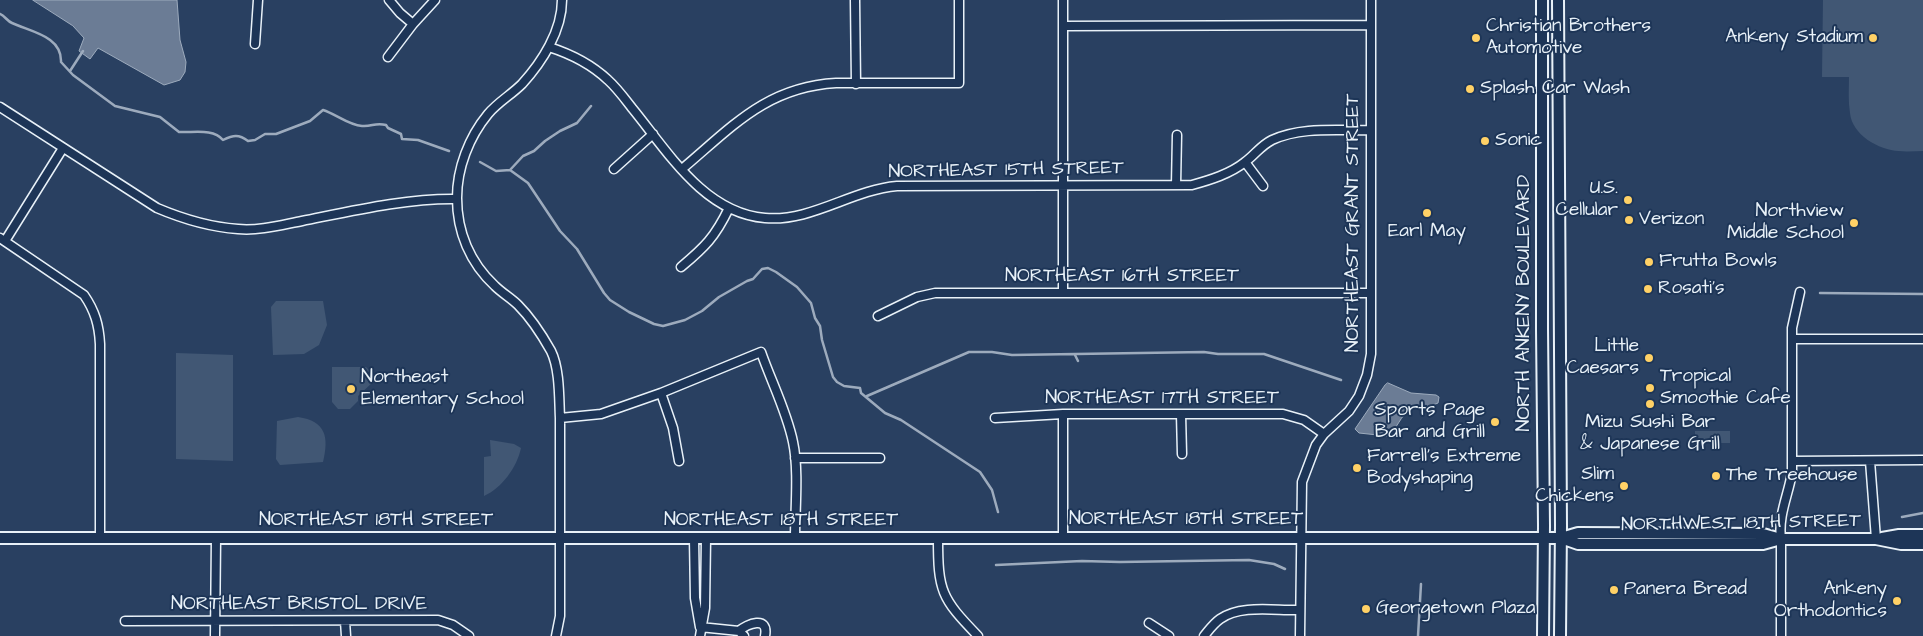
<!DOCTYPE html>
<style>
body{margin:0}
canvas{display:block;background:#294061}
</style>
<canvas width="1923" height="636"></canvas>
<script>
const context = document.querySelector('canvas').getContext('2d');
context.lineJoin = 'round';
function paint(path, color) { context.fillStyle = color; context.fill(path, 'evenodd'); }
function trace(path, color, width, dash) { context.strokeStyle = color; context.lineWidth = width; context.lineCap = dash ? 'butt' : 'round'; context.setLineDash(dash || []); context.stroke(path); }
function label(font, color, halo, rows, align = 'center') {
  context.font = font + ' "Architects Daughter",sans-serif'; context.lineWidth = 4; context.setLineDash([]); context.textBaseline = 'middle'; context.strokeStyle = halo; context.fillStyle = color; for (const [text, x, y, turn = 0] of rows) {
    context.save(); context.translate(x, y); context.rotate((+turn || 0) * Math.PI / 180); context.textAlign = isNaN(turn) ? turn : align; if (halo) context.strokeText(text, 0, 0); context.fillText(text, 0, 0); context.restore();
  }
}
paint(new Path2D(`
 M1823,0H1923V151C1915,151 1907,152 1899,151C1879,150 1852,135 1850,113C1848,101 1849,89 1849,77H1822Z
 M276,301H323L327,325L319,345L304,354L273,355L271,307Z
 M176,353L233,355V461L176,459Z
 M332,367H366L373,374L374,381L358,396V401L350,409H338L332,402Z
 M298,417C326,421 329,437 323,462L280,465L276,459L277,421Z
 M1695,431H1730V443H1695Z
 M490,440L514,444L521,448C517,467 502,488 484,496V457L491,456Z`), '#415774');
const water = new Path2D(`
 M33,0H177L180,40L186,62L185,72L180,80L164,85L98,48L90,59L79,51L84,38L73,26Z
 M1388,383L1411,393L1436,395L1439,397L1438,403C1430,407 1420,405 1411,409C1400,415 1398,429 1387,436L1359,433L1355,429L1385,385Z`);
paint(water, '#6b7c95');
trace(water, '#9dabbd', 1);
trace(new Path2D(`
 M0,14C5,16 7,21 12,23C31,32 62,36 61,62L73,75L115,106L160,117L179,132C193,133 213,128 223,140C233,135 239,134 248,141L255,140L265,134H276L310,121L323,110C336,114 348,125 362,126C372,127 375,122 386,125L388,128L401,134L402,139L418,140L449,151
 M70,71L83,51
 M480,162L496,171L510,170L528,183L560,231L577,249L604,293L610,300L629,312L654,324L663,326L685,320L702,311L719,297L747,281L753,279L762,269L768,268L776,272L797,287L811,303L815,318L820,326L822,340L833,377L837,382L844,386L860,388L861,393L885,413L901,420L980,472L992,490L998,512
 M510,170L523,156L534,151L545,141L560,131L577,123L591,106
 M1820,293L1923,294
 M1075,355L1078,361
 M867,396L969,352H992L1012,355L1204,352L1218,354H1264L1341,380
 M1902,517L1923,513
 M996,565L1082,561L1120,562L1249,560L1274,564L1285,569
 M1418,636L1421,584`), '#9dabbd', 2.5);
const minor = new Path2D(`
 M389,0L400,13L413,24
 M855,0L856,84
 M1063,26L1371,25
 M255,44L258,0
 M549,47C571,54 591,64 608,80C617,88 625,99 632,108C668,152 704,213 765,218C812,222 851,190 897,186L1192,185C1210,180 1230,174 1245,162C1255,155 1260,146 1272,140C1302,126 1339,131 1371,130
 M388,57L413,24L435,0
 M0,107L157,208C183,219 209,227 238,229C259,231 281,225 302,221C352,211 407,198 457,199
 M1245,162L1263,186
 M614,169L653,134
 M682,169C732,127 766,87 836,83H959V0
 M1176,185L1177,135
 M0,238L84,295C95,311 99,325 100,344V538
 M5,241L63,148
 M681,267C705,247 715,237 729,208
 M1063,292V0
 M878,316L917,297L935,293H1371
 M1792,339H1923
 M661,393L673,428L679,461
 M1181,414L1182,454
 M560,418L601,414L661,393L761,352C771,381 787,412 793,442C799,470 795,509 795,538
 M995,418L1063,414H1283L1304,420L1324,434
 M795,458H880
 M1792,461L1923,460
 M1870,461L1876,539
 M694,538L695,598L700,627
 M938,538C938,591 941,598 978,636
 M1063,538V414
 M125,621L438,620L453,625L469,636
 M345,621L346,636
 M1149,623L1169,636
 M700,627L739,631L744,636
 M739,631C747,624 769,615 765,636
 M215,636L216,538
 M556,636L560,616V418C559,399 560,369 551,351C542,335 531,318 518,305C511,298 502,293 495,286C470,263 457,232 457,198C457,168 469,137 488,114C498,102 511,95 522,84C542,62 562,31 562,0
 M700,636L705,608L706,538
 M1204,636C1209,630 1213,624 1220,619C1241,604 1276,611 1300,610
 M1300,636L1302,482L1316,445L1324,434L1349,411L1359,396L1367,375L1371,354V0
 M1781,636V539C1778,515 1788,496 1792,473V328L1800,292`);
const major = new Path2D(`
 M1542,0V329L1544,525L1543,636
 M1558,0L1561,525L1560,636
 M0,538H1561L1578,533L1763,534L1781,539
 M1561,538L1578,544H1763L1781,539H1876L1901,544H1923
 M1882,538L1899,535H1923`);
trace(minor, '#e8f1f8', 11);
trace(major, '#e8f1f8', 14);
trace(minor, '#1d3557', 8);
trace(major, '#1d3557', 10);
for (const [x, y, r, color] of [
 [1476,38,5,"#ffd166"],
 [1873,38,5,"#ffd166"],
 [1470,89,5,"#ffd166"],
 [1485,141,5,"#ffd166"],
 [1628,200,5,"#ffd166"],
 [1427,213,5,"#ffd166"],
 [1629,220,5,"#ffd166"],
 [1854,223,5,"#ffd166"],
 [1649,262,5,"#ffd166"],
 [1648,289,5,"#ffd166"],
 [1649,358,5,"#ffd166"],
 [1650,388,5,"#ffd166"],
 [351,389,5,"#ffd166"],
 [1650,404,5,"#ffd166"],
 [1495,422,5,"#ffd166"],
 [1357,468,5,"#ffd166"],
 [1716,476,5,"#ffd166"],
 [1624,486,5,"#ffd166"],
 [1614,590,5,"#ffd166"],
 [1897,601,5,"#ffd166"],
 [1366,609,5,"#ffd166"]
]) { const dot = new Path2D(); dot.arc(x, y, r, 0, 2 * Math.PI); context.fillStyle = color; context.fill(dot); trace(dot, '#1d3557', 2); }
label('19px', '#e8f1f8', '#1d3557', [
 ["Christian Brothers",1486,27],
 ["Automotive",1486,49],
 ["Ankeny Stadium",1863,38,"right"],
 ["Splash Car Wash",1480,89],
 ["Sonic",1495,141],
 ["U.S.",1618,189,"right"],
 ["Cellular",1618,211,"right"],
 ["Northview",1844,212,"right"],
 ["Middle School",1844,234,"right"],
 ["Verizon",1639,220],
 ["Earl May",1427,232,"center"],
 ["Frutta Bowls",1659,262],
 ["Rosati's",1658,289],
 ["Little",1639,347,"right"],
 ["Caesars",1639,369,"right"],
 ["Tropical",1660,377],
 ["Smoothie Cafe",1660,399],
 ["Northeast",361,378],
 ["Elementary School",361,400],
 ["Sports Page",1485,411,"right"],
 ["Bar and Grill",1485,433,"right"],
 ["Mizu Sushi Bar",1650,423,"center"],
 ["& Japanese Grill",1650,445,"center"],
 ["Farrell's Extreme",1367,457],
 ["Bodyshaping",1367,479],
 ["Slim",1614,475,"right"],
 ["Chickens",1614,497,"right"],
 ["The Treehouse",1726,476],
 ["Panera Bread",1624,590],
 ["Ankeny",1887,590,"right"],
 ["Orthodontics",1887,612,"right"],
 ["Georgetown Plaza",1376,609]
], 'left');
label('19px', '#e8f1f8', '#1d3557', [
 ["NORTHEAST 15TH STREET",1006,171,-1],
 ["NORTHEAST GRANT STREET",1354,223,-90],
 ["NORTHEAST 16TH STREET",1122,277],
 ["NORTH ANKENY BOULEVARD",1525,303,-90],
 ["NORTHEAST 17TH STREET",1162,399],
 ["NORTHEAST 18TH STREET",1186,520],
 ["NORTHEAST 18TH STREET",376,521],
 ["NORTHEAST 18TH STREET",781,521],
 ["NORTHWEST 18TH STREET",1741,524,-1],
 ["NORTHEAST BRISTOL DRIVE",299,605]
]);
</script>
